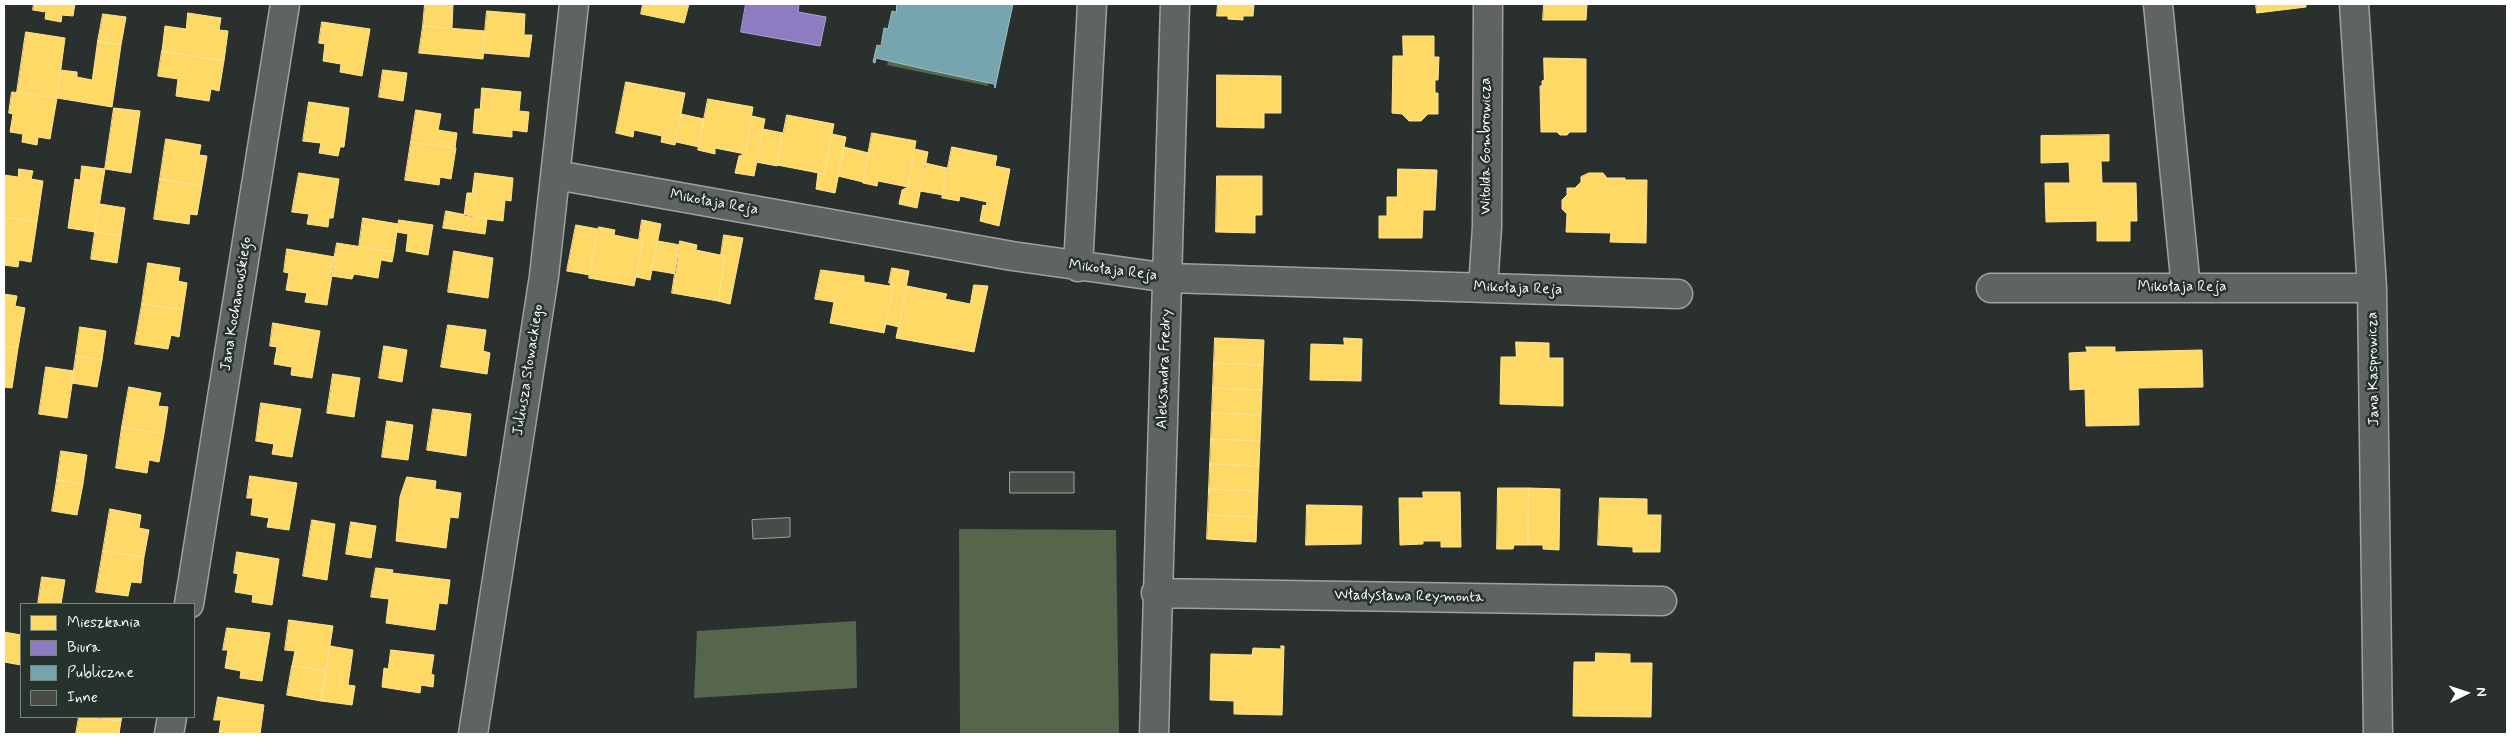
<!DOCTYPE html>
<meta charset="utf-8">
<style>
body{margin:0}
#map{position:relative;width:2511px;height:738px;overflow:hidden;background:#29302d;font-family:Mynerve,sans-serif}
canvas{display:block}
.frame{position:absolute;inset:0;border:5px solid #fff;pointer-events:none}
.legend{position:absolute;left:20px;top:603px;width:175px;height:115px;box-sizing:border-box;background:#26332d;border:1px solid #7d8581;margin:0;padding:6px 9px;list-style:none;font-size:15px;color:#fff}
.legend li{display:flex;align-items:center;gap:10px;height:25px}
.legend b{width:25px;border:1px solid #7d8581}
.north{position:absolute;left:2441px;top:668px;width:50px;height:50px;-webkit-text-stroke:4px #26332d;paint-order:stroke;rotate:86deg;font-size:14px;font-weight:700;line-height:20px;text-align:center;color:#fff}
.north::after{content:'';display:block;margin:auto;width:18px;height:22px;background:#fff;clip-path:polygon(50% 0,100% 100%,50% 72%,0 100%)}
</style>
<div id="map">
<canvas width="2511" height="738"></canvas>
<div class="frame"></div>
<ul class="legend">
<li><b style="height:14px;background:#ffd966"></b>Mieszkania</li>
<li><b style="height:14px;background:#8e7cc3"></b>Biura</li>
<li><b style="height:14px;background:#76a5af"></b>Publiczne</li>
<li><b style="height:14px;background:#494b46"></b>Inne</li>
</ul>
<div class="north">N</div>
</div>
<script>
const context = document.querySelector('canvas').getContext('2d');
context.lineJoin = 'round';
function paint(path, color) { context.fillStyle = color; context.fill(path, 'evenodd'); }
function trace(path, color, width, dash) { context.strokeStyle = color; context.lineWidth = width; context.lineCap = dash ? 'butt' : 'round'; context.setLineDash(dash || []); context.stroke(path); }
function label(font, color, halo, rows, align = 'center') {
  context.font = font + ' Mynerve,sans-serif'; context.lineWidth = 5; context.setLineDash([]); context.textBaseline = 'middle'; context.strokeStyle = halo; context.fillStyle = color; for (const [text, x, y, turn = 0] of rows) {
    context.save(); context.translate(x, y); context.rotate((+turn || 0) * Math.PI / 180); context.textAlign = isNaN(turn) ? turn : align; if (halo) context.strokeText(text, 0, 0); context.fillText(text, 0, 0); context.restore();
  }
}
paint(new Path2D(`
 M889,56L990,77L988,86L887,65Z
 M959,529L1116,530L1119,734H960Z
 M856,621L857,688L694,698L697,631Z`), '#56664c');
const homes = new Path2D(`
 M34,4H75L73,16L62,15L61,22L45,19L46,12L33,10Z
 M425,4H453L452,28L423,26Z
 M643,4H689L684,23L641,14Z
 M1218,4H1254L1253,16H1243V20L1228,19V16H1217Z
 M1544,4H1587L1586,20H1543Z
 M2256,4H2306V7L2257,13Z
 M487,11L525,14L524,35H532L529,57L483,53Z
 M188,13L221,18L219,30L228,31L224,61L162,51L165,26L186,29Z
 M103,14L126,17L121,45L98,41Z
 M322,22L370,29L362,76L340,72L341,64L323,61L325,44L319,43Z
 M423,26L485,31L483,59L419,53Z
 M26,32L65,38L57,98L17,92Z
 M1403,36H1434V57H1439L1438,80H1435V93H1438V114H1428L1421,121H1409L1402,114L1392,113L1393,56H1403Z
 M98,41L121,45L112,107L57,98L60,70L77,72V77L92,80Z
 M162,51L224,61L219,91L211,89L209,101L176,96L178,79L158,76Z
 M1544,58L1586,59V132H1570L1567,135H1560L1557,132H1541L1540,86H1542V81L1544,80Z
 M383,70L407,73L403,101L379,97Z
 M1217,75L1281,76V113H1264V128L1217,127Z
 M626,82L685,93L675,145L661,142L662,136L634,130L633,137L616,133Z
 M482,88L521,92L519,111L529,112L527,132L512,130V137L473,133L475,109H480Z
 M12,92L57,98L50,139L38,137L37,145L22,142L23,134L10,132L13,114L9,113Z
 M708,99L753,107L745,154L715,148V154L698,150Z
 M309,102L349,108L344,147H340L338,156L319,153L321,143L303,141Z
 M114,108L140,111L131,173L105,169Z
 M416,110L441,114L438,130L457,133L455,148L411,142Z
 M681,114L704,119L699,147L676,142Z
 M787,115L834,124L824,174L777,165Z
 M752,116L765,119L754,176L735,173L739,156L745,154Z
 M763,129L783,133L777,166L756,162Z
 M872,133L916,141L908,187L878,181L877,186L863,183Z
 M832,134L846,137L835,193L816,189L818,173L824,174Z
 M2109,135V161H2101L2102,183H2136L2137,221H2130V241H2097V221L2046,222L2045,183H2070L2069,162L2041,163V136Z
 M166,139L201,145L199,155L207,156L202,186L160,179Z
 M411,142L456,148L451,179L440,177L439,185L405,180Z
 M844,147L869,153L863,182L838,176Z
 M952,147L997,156L995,166L1010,169L999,226L980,221L983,205L986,206L987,202L960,196L959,201L942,198Z
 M915,149L928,152L917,208L899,204L902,190L908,187Z
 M925,163L947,168L943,195L920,191Z
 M82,166L105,169L95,232L68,228L75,179L80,180Z
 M19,169L33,171L31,179L43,181L37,222L4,217V175L18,177Z
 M1398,169L1437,170L1435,210H1423L1422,238H1379V216H1387V197H1397Z
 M299,173L339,179L333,218H329L328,227L307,224L309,214L292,212Z
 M475,173L513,178L511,201L505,200L503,221L464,216L467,193H472Z
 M1589,173H1603L1607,178H1625V180H1647L1646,243L1610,242L1611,233L1566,232L1567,214L1562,209V200L1567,195V188H1575L1581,182V177Z
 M1217,176H1262V215H1255V233L1216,232Z
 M160,179L202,186L197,215L190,214L189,224L154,219Z
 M100,204L125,208L121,236L95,232Z
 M446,211L487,219L485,234L443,228Z
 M4,217L37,222L31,262L19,260L18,267L4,265Z
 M363,218L398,224L394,252L359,247Z
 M399,220L433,225L428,255L406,251L408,234L397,232Z
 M642,220L661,224L650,280L636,277L643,241L639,240Z
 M576,225L598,229L590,275L567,271Z
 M599,227L615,230L614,235L643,241L634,286L589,278Z
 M95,232L121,236L117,263L91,259Z
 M724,235L743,238L730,304L718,301L725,256L721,255Z
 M658,241L680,245L676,274L652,270Z
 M680,241L697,245L696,250L725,256L718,301L672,293Z
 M337,243L394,252L392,262L381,260L378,278L354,274L352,279L331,276Z
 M287,249L335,257L327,305L305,302L307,293L286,290L289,273L284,272Z
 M454,251L493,258L488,298L448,292Z
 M148,263L180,268L178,281L187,283L183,310L142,304Z
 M892,268L909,271L899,327L886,324L894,284L889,283Z
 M821,270L864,276V282L889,286L891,284H894L884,333L830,323L834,302L815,299Z
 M974,285L988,286L974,352L896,338L907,286L947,294L945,299L970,304Z
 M4,294L17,296L15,306L25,308L18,348L4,346Z
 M142,304L183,310L179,337L171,335L168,349L135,344Z
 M273,323L320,331L312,378L291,375L292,367L274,364L277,347L270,346Z
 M448,325L486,330L483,351L490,353L487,374L441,367Z
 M80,327L106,331L102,360L76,356Z
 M1215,338L1264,340L1263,365L1214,363Z
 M1344,338L1362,339L1361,381L1310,380L1311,344L1344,345Z
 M1516,342L1549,343V358H1563V406L1500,404L1501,357H1516Z
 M4,346L18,348L12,388L4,387Z
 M384,346L407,350L402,382L379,378Z
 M2086,347H2115V352L2202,350L2203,387L2138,388L2139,425L2086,426L2085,389L2070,390L2069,353L2087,352Z
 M76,356L102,360L97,387L72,383Z
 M1214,363L1263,365L1262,390L1213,388Z
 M46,367L74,371L67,418L39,414Z
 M333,374L360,378L354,417L327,413Z
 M129,387L161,393L158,406L168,407L164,434L122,427Z
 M1213,388L1262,390L1261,415L1212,413Z
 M261,403L301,409L292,457L272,454L274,444L256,441Z
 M433,409L471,414L466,456L427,450Z
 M1212,413L1261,415L1260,441L1211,439Z
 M387,421L413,425L408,460L382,457Z
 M122,427L164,434L159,462L149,460L147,473L116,468Z
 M1211,439L1260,441L1259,466L1210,464Z
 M61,451L87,455L83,484L57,480Z
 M1210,464L1259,466L1258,491L1209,489Z
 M250,476L297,483L289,530L267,527L269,518L251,515L253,498H247Z
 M407,477L436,481L435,489L461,493L458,518L450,517L446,548L396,541L400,497Z
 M57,480L83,484L77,515L52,511Z
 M1498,488H1529L1528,545H1514L1513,549H1497Z
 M1529,488L1560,489L1559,550L1543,549V545H1528Z
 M1209,489L1258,491L1257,517L1208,515Z
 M1423,492H1460L1461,547H1441V541H1423V544L1400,545L1399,498H1423Z
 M1600,498L1647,499V515H1661L1660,552H1633V547L1598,545Z
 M1307,505L1362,506L1361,544L1306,545Z
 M110,509L141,515L139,528L149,530L144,557L103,551Z
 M1208,515L1257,517L1256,542L1207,539Z
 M312,520L335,524L327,580L303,576Z
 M351,522L376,526L371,558L346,554Z
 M103,551L144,557L141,583L131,582L128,596L96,592Z
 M237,552L279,559L272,605L252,602L253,595L235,592L238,574L234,573Z
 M376,568L393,570L392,573L450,580L447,604L439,603L435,630L386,623L389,599L371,597Z
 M42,577L65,580L61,604H38Z
 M289,620L333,626L326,671L292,666L295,651L285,650Z
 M227,628L270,633L262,681L240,678L241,671L225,668L228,650H223Z
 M4,632L21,635V665L4,662Z
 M330,646L353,650L348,685L355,686L352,705L321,701Z
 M1281,646H1284L1282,715L1234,714V701L1210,700L1211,654L1252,655L1253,648L1281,649Z
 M391,650L434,655L431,674L434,675L433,687L421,685L420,693L382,687L384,668L388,669Z
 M1596,653L1630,654V663H1652L1651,717L1573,716L1574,662H1595Z
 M292,666L326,671L321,701L287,695Z
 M218,697L264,705L260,734H219L221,720H214Z
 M79,717L121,721L119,734H76Z
 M94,717H122L121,721Z`);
paint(homes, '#ffd966');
trace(homes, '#ffe494', 1);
const offices = new Path2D(`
 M746,4H799L798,12L826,17L820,46L741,32Z`);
paint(offices, '#8e7cc3');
trace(offices, '#b0a3d5', 1);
const public = new Path2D(`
 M897,4H1013L995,88L994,84L933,71L876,58L875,63L873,62L877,45L881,46L884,28L888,29L892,11L896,12Z`);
paint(public, '#76a5af');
trace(public, '#9fc0c7', 1);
const building = new Path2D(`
 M1010,472H1074V493H1010Z
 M790,518V537L753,539L752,520Z`);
paint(building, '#494b46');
trace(building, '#9fa2a0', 1);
const minor = new Path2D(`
 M2158,4L2186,288
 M2354,4L2372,288L2378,734
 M556,175L1012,256L1169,278L1678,294
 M1078,267L1092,4
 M1483,288L1487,227L1488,4
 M1991,288H2372
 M1156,593L1662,601
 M189,604L285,4
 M169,734L172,717
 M473,734L544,276L574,4
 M1154,734L1175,4`);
trace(minor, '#9fa2a0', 31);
trace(minor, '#5f6362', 28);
label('15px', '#fff', '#26332d', [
 ["Witolda Gombrowicza",1487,146,-90],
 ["Mikołaja Reja",714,203,10],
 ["Mikołaja Reja",1113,271,7],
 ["Mikołaja Reja",2182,288],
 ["Mikołaja Reja",1518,289,2],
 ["Jana Kochanowskiego",237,304,-81],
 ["Aleksandra Fredry",1165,369,-88],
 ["Jana Kasprowicza",2374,369,-91],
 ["Juliusza Słowackiego",529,370,-81],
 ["Władysława Reymonta",1409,597,1]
]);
</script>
